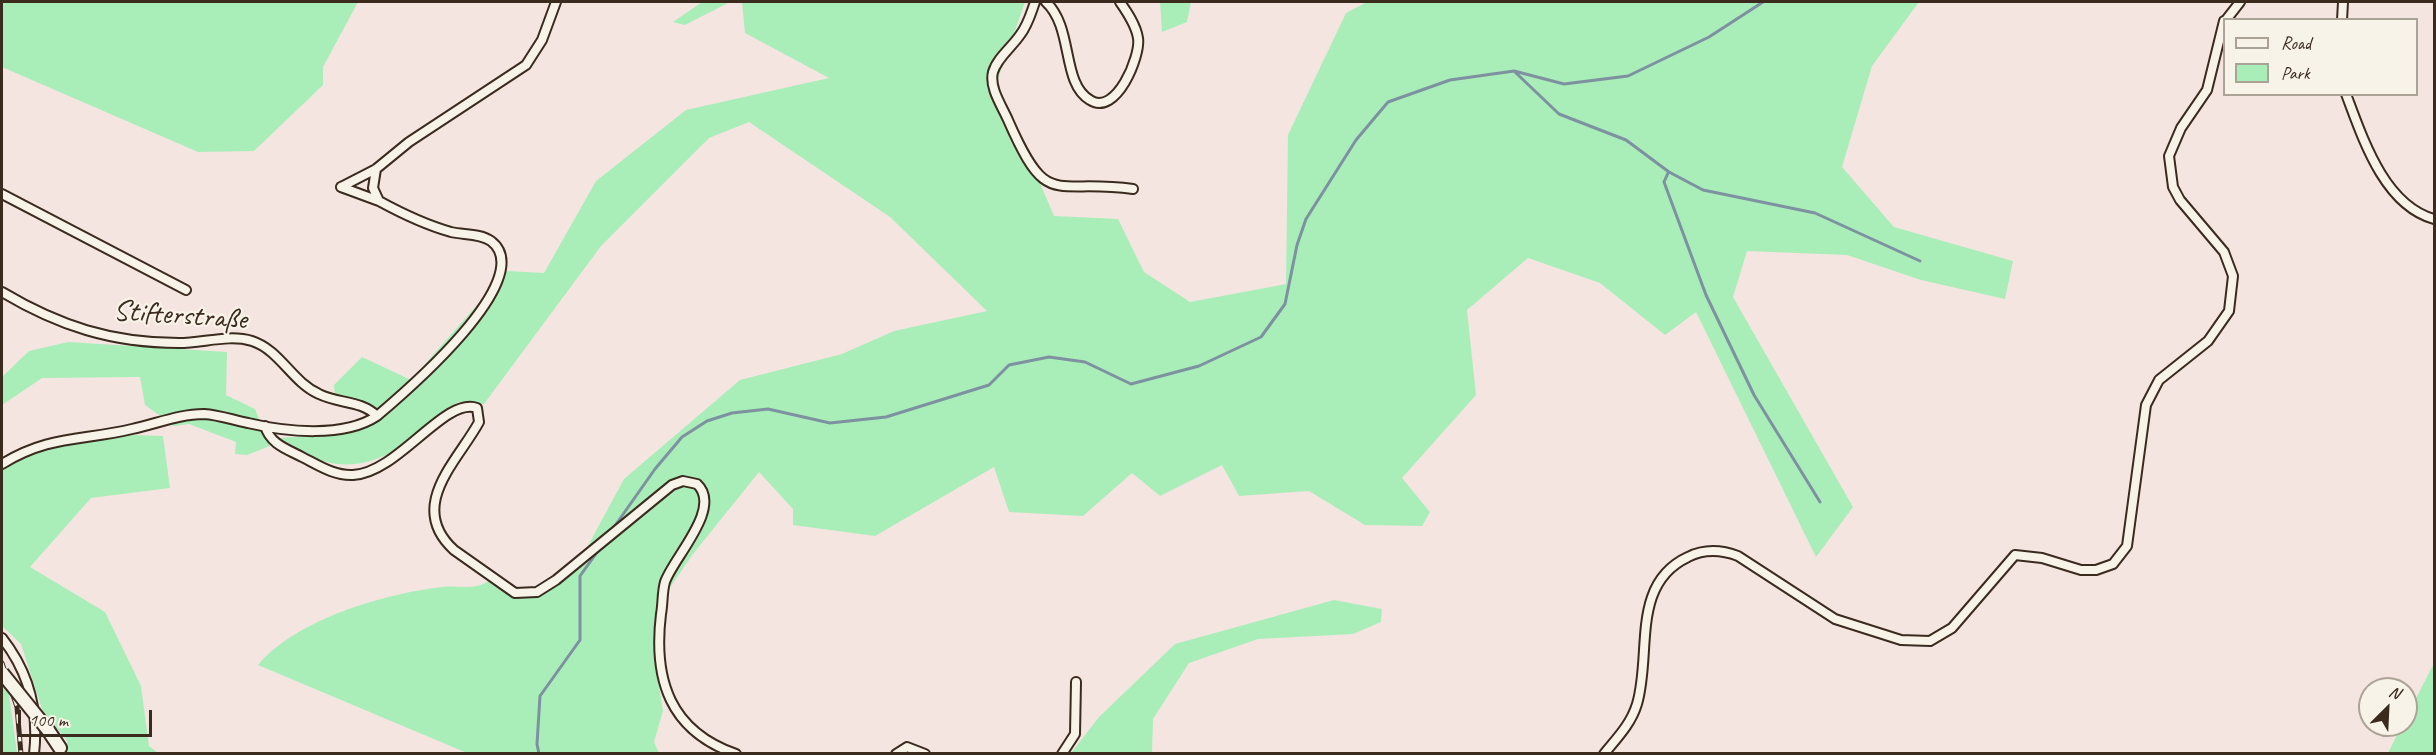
<!DOCTYPE html>
<meta charset="utf-8">
<style>
body{margin:0}
#map{position:relative;width:2436px;height:755px;overflow:hidden;background:#f4e5e1;font-family:Caveat,sans-serif}
canvas{display:block}
.frame{position:absolute;inset:0;border:3px solid #3b2a1e;pointer-events:none}
.legend{position:absolute;left:2223px;top:18px;width:195px;height:78px;box-sizing:border-box;background:#f7f3e8;border:2px solid #aca397;margin:0;padding:8px 10px;list-style:none;font-size:18px;color:#3b2a1e}
.legend li{display:flex;align-items:center;gap:12px;height:30px}
.legend b{width:30px;border:2px solid #aca397}
.north{position:absolute;left:2358px;top:677px;width:60px;height:60px;box-sizing:border-box;background:#f7f3e8;border:2px solid #aca397;border-radius:50%;rotate:24deg;font-size:16px;font-weight:700;line-height:24px;text-align:center;color:#3b2a1e}
.north::after{content:'';display:block;margin:auto;width:21px;height:27px;background:#3b2a1e;clip-path:polygon(50% 0,100% 100%,50% 72%,0 100%)}
.scale{position:absolute;left:18px;top:710px;width:134px;height:27px;box-sizing:border-box;border:3px solid #3b2a1e;border-top:0;padding-left:8px;font-size:18px;line-height:21px;white-space:nowrap;color:#3b2a1e;-webkit-text-stroke:4px #f7f3e8;paint-order:stroke}
</style>
<div id="map">
<canvas width="2436" height="755"></canvas>
<div class="frame"></div>
<ul class="legend">
<li><b style="height:8px;background:#f7f3e8"></b>Road</li>
<li><b style="height:16px;background:#a9eeb9"></b>Park</li>
</ul>
<div class="north">N</div>
<div class="scale">100 m</div>
</div>
<script>
const context = document.querySelector('canvas').getContext('2d');
context.lineJoin = 'round';
function paint(path, color) { context.fillStyle = color; context.fill(path, 'evenodd'); }
function trace(path, color, width, dash) { context.strokeStyle = color; context.lineWidth = width; context.lineCap = dash ? 'butt' : 'round'; context.setLineDash(dash || []); context.stroke(path); }
function label(font, color, halo, rows, align = 'center') {
  context.font = font + ' Caveat,sans-serif'; context.lineWidth = 4.5; context.setLineDash([]); context.textBaseline = 'middle'; context.strokeStyle = halo; context.fillStyle = color; for (const [text, x, y, turn = 0] of rows) {
    context.save(); context.translate(x, y); context.rotate((+turn || 0) * Math.PI / 180); context.textAlign = isNaN(turn) ? turn : align; if (halo) context.strokeText(text, 0, 0); context.fillText(text, 0, 0); context.restore();
  }
}
paint(new Path2D(`
 M2,2H358L323,67V85L254,151L198,152L2,67Z
 M702,2H730L685,25L673,22Z
 M742,2H1025L997,82L1054,216L1118,219L1144,272L1190,302L1286,284L1288,135L1346,13L1367,2H1919L1872,66L1842,167L1894,227L2013,261L2005,299L1921,280L1847,255L1747,251L1733,297L1853,507L1816,557L1696,312L1665,335L1600,283L1528,258L1467,310L1476,395L1402,478L1430,512L1422,526L1365,525L1309,491L1239,496L1222,465L1160,496L1132,473L1083,516L1009,512L994,467L875,536L793,525V509L759,472L693,554L658,605L654,656L663,711L654,742L659,753H467L258,665C297,619 383,594 442,587C460,585 475,591 490,580L505,592L516,597L526,598L538,596L577,566L624,479L740,380L842,354L894,331L987,311L890,217L749,122L709,138L601,246L484,404L458,402C418,434 376,479 320,460C306,456 292,445 279,438L341,434L381,419L366,403L335,397L334,385L362,357L411,380L507,271L544,273L596,181L686,110L829,78L745,33Z
 M1160,2H1191L1187,22L1162,32Z
 M68,342L227,352L226,395L255,409L270,446L247,455L235,454L236,442L189,424L174,426L145,405L140,377L42,378L2,405V377L29,351Z
 M97,434L163,436L170,488L91,498L30,567L105,612L141,686L149,746L158,753H55L68,742L42,709L21,644L2,626V464L48,440Z
 M1334,600L1382,609L1381,622L1353,634L1258,639L1189,663L1153,719L1152,753H1071L1099,717L1175,644Z
 M2434,663V753H2388L2402,725H2406V718Z
 M2,685L9,694L17,753H2Z`), '#a9eeb9');
trace(new Path2D(`
 M1515,72L1559,114L1626,140L1669,172L1703,190L1815,213L1920,261
 M1668,173L1664,182L1706,295L1754,395L1820,502
 M612,530L655,469L682,437L707,421L732,413L768,409L830,423L886,417L989,385L1009,365L1049,357L1085,362L1131,384L1199,366L1261,337L1285,304L1297,245L1306,219L1356,140L1388,102L1450,80L1514,71L1564,84L1628,76L1709,37L1763,2
 M539,754L537,744L540,696L580,640V576L600,548`), '#7e91a0', 3);
const street = new Path2D(`
 M1035,2C1031,13 1028,25 1020,35C1012,47 997,58 993,72C989,88 1002,106 1008,120C1048,211 1052,178 1133,189
 M1046,2C1074,28 1061,83 1090,100C1116,117 1141,56 1138,38C1136,25 1127,12 1120,2
 M2226,20L2240,2
 M2342,20L2343,2
 M2346,94C2363,139 2384,205 2434,219
 M341,187L376,169L409,142L526,65L542,40L556,2
 M341,187L379,201
 M2,194L186,290
 M2,292C59,326 112,343 179,343C203,343 229,334 252,341C280,350 292,382 319,394C339,404 361,400 377,416
 M265,426C270,444 287,449 302,457C318,465 334,476 353,475C398,473 445,396 477,408L479,422C458,461 406,506 454,550L515,593L537,592L556,580L672,485L683,481L697,484C723,508 673,558 665,582C662,592 663,604 661,614C653,680 670,731 736,754
 M2,464C49,435 82,441 132,429C156,424 179,414 204,414C219,415 233,420 248,423C286,432 344,438 377,416C403,394 540,278 491,241C480,233 463,235 451,232C426,225 401,213 379,201L373,188L376,169
 M2,638C28,671 39,711 34,754
 M896,754L907,747L925,754
 M1062,754L1075,734L1076,682
 M1604,754C1617,738 1631,724 1637,704C1652,654 1630,584 1688,557C1704,549 1722,550 1738,556L1835,619L1901,640L1930,641L1952,628L2015,555L2042,558L2081,570H2096L2113,564L2127,546L2146,405L2159,380L2208,341L2229,311L2233,276L2224,252L2180,200L2173,187L2169,156L2181,128L2207,90L2224,21`);
const primary = new Path2D(`
 M48,730L60,748`);
trace(street, '#3b2a1e', 12);
trace(primary, '#3b2a1e', 16);
trace(street, '#f7f3e8', 8);
trace(primary, '#f7f3e8', 12);
const rail = new Path2D(`
 M2,663L17,707L21,754`);
trace(rail, '#3b2a1e', 5);
trace(rail, '#f7f3e8', 3, [9]);
const primaryBridge = new Path2D(`
 M2,673L48,730`);
trace(primaryBridge, '#3b2a1e', 16, []);
trace(primaryBridge, '#f7f3e8', 12);
label('30px', '#3b2a1e', '#f7f3e8', [
 ["Stifterstraße",180,316,4]
]);
</script>
